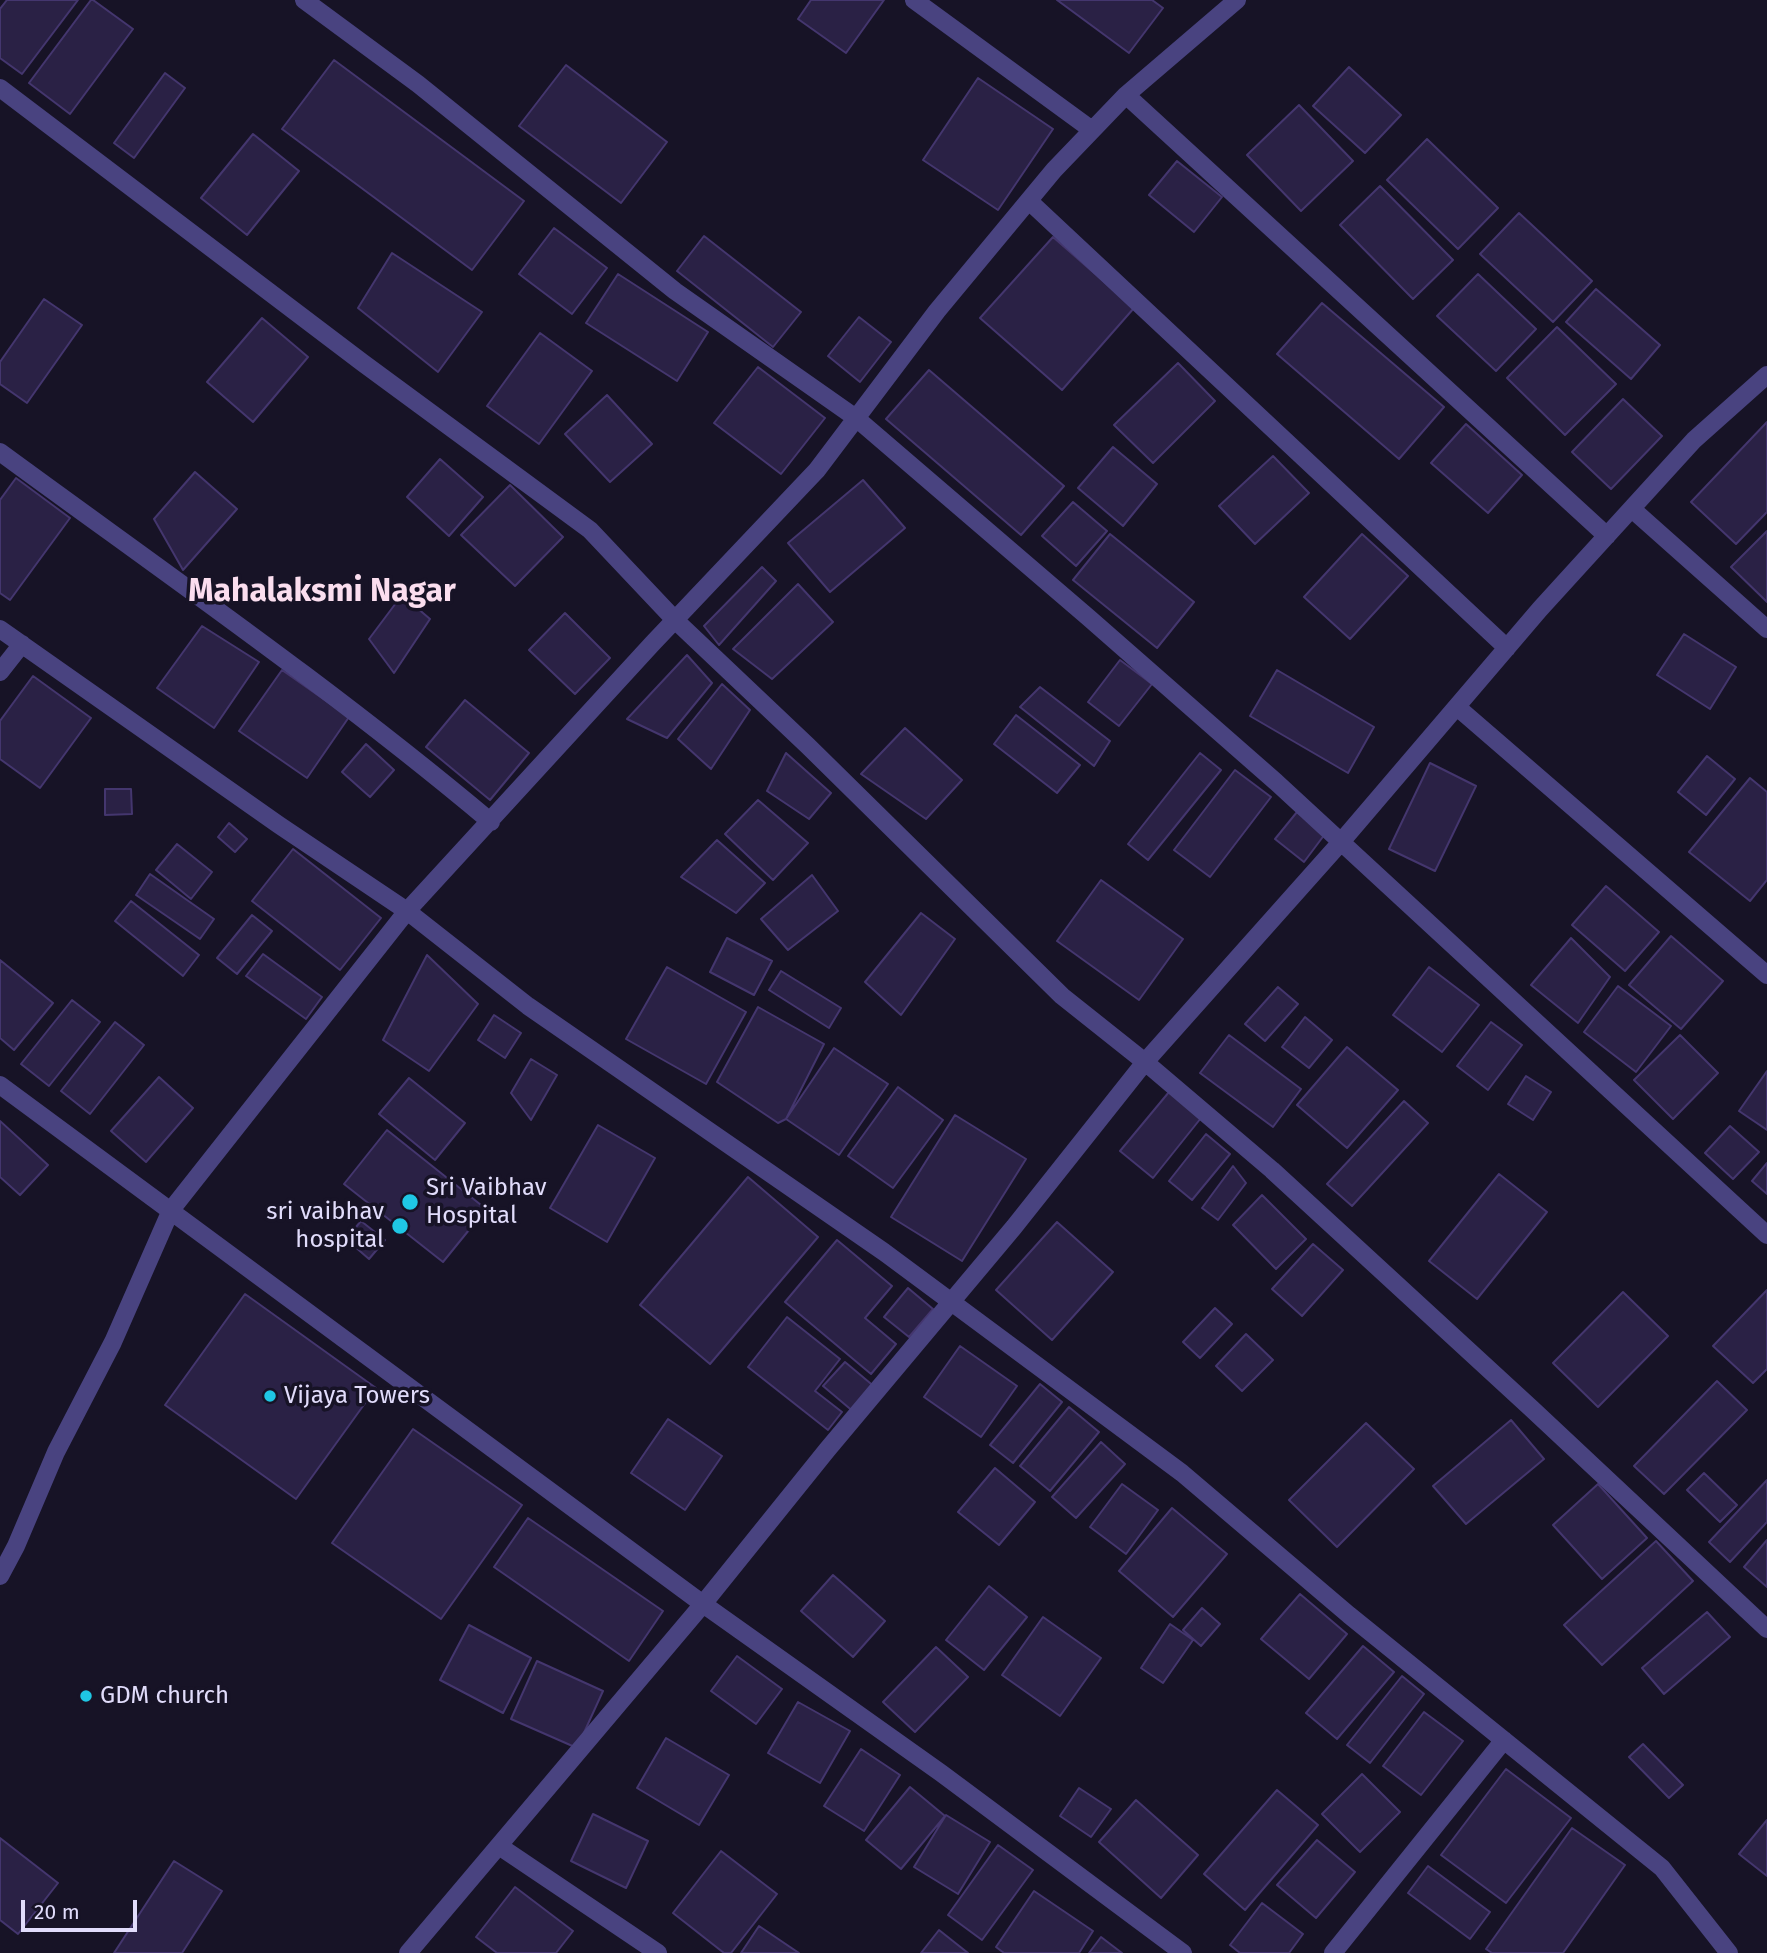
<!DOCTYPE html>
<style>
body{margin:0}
#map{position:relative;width:1767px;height:1953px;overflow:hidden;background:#171326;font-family:"Fira Sans",sans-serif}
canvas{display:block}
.scale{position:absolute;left:21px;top:1900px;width:116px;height:32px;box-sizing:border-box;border:4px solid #e1dcfb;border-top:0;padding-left:9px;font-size:21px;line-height:24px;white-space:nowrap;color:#e1dcfb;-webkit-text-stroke:5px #171326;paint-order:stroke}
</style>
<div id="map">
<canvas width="1767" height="1953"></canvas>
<div class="scale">20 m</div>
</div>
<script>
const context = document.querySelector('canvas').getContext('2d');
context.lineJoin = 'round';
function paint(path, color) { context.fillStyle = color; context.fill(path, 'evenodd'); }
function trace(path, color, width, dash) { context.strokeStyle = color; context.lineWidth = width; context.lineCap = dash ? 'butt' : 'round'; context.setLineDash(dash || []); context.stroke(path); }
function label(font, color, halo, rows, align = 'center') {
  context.font = font + ' "Fira Sans",sans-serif'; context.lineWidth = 7; context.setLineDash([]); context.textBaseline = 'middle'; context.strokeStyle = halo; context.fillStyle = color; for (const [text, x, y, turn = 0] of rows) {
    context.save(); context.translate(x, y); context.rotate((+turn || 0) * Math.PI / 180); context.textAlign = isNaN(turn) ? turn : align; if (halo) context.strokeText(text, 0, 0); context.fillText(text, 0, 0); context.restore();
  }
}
const building = new Path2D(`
 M7,0H78L22,74L0,58V9Z
 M91,0H93L133,29L70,114L29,83Z
 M811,0H884L846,53L798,19Z
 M1057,0H1152L1163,8L1129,53Z
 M334,60L524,201L472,270L282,129Z
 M566,65L667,142L621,203L519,126Z
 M1349,67L1401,115L1365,153L1313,106Z
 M165,73L185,88L134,158L114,143Z
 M978,78L1053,129L998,210L923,160Z
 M1299,105L1353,161L1301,211L1247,155Z
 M253,134L299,171L247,235L201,198Z
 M1427,139L1498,208L1458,249L1387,180Z
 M1177,161L1222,197L1194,232L1149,195Z
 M1380,186L1453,260L1413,299L1340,225Z
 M1519,213L1592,281L1553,322L1480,254Z
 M554,228L607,268L572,314L519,274Z
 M704,236L801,312L773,347L677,271Z
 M1053,237L1134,308L1062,390L980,318Z
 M392,253L482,312L438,372L358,308Z
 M618,274L708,332L677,381L586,323Z
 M1478,274L1536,329L1496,371L1437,316Z
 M1596,289L1660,345L1631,379L1566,322Z
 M44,299L82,325L27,403L0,384V362Z
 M1322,303L1444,407L1399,459L1277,354Z
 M859,317L891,342L860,382L828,356Z
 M262,318L308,357L253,422L207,382Z
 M1557,327L1616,384L1565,435L1507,378Z
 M540,333L592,371L539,444L487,406Z
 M1178,363L1215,401L1153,463L1114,425Z
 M758,367L825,418L781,474L714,423Z
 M929,370L1064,486L1021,535L886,419Z
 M607,395L652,444L610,482L565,434Z
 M1623,399L1662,436L1611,489L1572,452Z
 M1767,422V512L1736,544L1691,502Z
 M1466,424L1522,475L1488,513L1431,463Z
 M1113,447L1157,484L1123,526L1078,488Z
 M1273,456L1309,493L1255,544L1219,506Z
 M440,459L483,497L449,536L407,497Z
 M195,472L237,509L183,570L154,519Z
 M16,478L70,518L10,600L0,593V500Z
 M863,480L905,528L830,592L788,543Z
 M510,485L563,537L515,586L461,535Z
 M1073,502L1107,531L1076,566L1042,536Z
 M1767,531V602L1731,567Z
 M1110,534L1194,602L1157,648L1073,580Z
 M1362,534L1408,576L1350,639L1304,597Z
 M762,567L776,581L719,645L704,626Z
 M798,584L833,622L772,679L733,649Z
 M402,595L430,619L394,673L369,639Z
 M565,613L610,658L575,694L529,650Z
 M202,626L259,662L214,728L157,688Z
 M1684,634L1736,667L1710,709L1657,675Z
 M687,655L712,683L667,738L627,719Z
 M1120,660L1152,684L1119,726L1088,702Z
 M282,670L349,717L307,778L239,731Z
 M1277,670L1374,727L1348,773L1250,716Z
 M33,676L91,718L40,788L0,759V721Z
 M722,684L750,710L711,769L678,739Z
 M1040,687L1110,741L1094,766L1020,707Z
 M465,700L529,753L490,800L426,747Z
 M1016,715L1080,765L1057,793L994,744Z
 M905,728L962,780L926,819L861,774Z
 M366,744L394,770L370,797L342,772Z
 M786,753L831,793L809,819L767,791Z
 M1200,753L1221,770L1148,860L1128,844Z
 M1707,756L1735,779L1706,815L1678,792Z
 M1430,763L1476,786L1435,871L1389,849Z
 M1235,770L1271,797L1210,877L1174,850Z
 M1750,778L1767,792V880L1750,901L1689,852Z
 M105,789H131L132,814L105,815Z
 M758,800L808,843L773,880L725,834Z
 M1297,812L1325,834L1304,862L1275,839Z
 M229,823L247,839L235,852L218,837Z
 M717,840L765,883L736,913L681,877Z
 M177,844L212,872L191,899L156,870Z
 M293,849L381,918L340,970L252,901Z
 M150,874L214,919L200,939L136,895Z
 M812,875L838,911L788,950L761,919Z
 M1101,880L1183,939L1139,1000L1057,941Z
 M1606,886L1659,932L1625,971L1572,925Z
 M131,901L199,955L183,976L115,921Z
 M921,913L955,939L901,1015L865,982Z
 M252,915L272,931L237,974L217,958Z
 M1671,936L1723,981L1681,1029L1629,985Z
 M727,938L772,961L754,995L710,972Z
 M1571,938L1610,977L1578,1023L1531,985Z
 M263,954L322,997L306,1019L246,976Z
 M427,955L478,1004L429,1071L383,1040Z
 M0,960L53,1003L14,1050L0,1038Z
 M667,967L746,1012L706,1084L626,1039Z
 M1429,967L1479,1005L1442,1052L1393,1015Z
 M781,971L841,1008L829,1028L769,990Z
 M1618,986L1671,1026L1636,1072L1584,1032Z
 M1278,987L1298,1004L1265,1041L1245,1024Z
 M72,1000L100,1022L49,1086L21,1064Z
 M758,1007L824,1044L786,1119L778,1123L717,1082Z
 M494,1015L521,1033L505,1058L478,1040Z
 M1305,1017L1332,1040L1309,1068L1282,1047Z
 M115,1022L144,1045L90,1114L61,1091Z
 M1491,1022L1522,1045L1488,1090L1457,1066Z
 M1229,1035L1301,1089L1273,1127L1200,1073Z
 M1680,1035L1718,1073L1673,1119L1634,1080Z
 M1347,1047L1398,1090L1347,1148L1297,1105Z
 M834,1048L888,1084L839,1155L786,1119Z
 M531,1059L557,1075L531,1120L511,1093Z
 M1767,1071V1130L1739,1111Z
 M1526,1076L1551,1092L1533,1120L1508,1104Z
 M159,1077L193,1108L146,1162L111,1131Z
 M409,1078L465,1123L435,1160L379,1114Z
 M898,1087L943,1120L893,1188L848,1156Z
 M1169,1092L1201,1118L1153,1178L1120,1151Z
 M1404,1101L1428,1123L1352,1206L1327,1184Z
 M955,1115L1026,1159L962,1261L891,1217Z
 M0,1121L48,1165L20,1195L0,1177Z
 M598,1125L655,1158L607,1242L550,1208Z
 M1730,1126L1759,1152L1733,1179L1705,1153Z
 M387,1130L486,1209L443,1262L344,1184Z
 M1206,1134L1230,1154L1192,1200L1169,1181Z
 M1767,1163V1194L1752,1181Z
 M1233,1166L1246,1183L1218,1220L1202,1208Z
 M1499,1174L1547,1212L1477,1299L1429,1261Z
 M748,1177L818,1237L710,1364L640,1305Z
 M1262,1195L1306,1239L1276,1269L1233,1225Z
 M361,1221L385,1240L369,1259L346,1239Z
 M1057,1222L1113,1272L1052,1340L996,1290Z
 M837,1240L892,1286L865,1318L896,1344L871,1374L785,1302Z
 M1313,1244L1343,1270L1302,1316L1272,1289Z
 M908,1288L933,1309L909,1337L884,1317Z
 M1767,1290V1369L1753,1383L1713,1346Z
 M1623,1292L1668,1336L1598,1407L1553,1363Z
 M245,1294L376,1388L296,1499L165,1405Z
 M1215,1308L1232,1324L1200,1358L1183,1342Z
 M787,1317L840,1359L815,1391L842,1412L828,1430L748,1367Z
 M1246,1334L1273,1360L1242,1391L1216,1366Z
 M960,1346L1017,1386L981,1437L924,1397Z
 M845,1362L876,1388L855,1413L823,1386Z
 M1717,1381L1747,1410L1664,1494L1634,1466Z
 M1040,1384L1062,1402L1013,1463L990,1445Z
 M1069,1407L1099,1432L1050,1491L1020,1466Z
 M668,1419L722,1456L685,1510L631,1473Z
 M1511,1420L1544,1459L1466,1524L1433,1486Z
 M1366,1423L1414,1469L1337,1547L1289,1500Z
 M413,1429L522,1505L441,1619L332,1543Z
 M1101,1442L1125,1464L1076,1518L1052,1497Z
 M995,1468L1035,1502L999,1545L958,1512Z
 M1704,1473L1737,1505L1720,1522L1687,1490Z
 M1767,1480V1522L1730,1562L1709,1542Z
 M1122,1484L1158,1510L1126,1554L1090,1527Z
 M1598,1484L1647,1538L1602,1579L1553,1525Z
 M1172,1508L1227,1554L1173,1617L1119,1571Z
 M528,1518L663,1611L629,1661L494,1567Z
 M1767,1540V1587L1744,1567Z
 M1656,1541L1693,1581L1602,1665L1564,1625Z
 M833,1575L885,1621L853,1657L801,1611Z
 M989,1586L1027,1617L984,1670L946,1640Z
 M1300,1594L1347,1634L1309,1679L1261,1639Z
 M1202,1608L1220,1624L1201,1646L1183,1630Z
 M1707,1612L1730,1637L1664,1694L1642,1668Z
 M1043,1617L1101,1658L1060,1716L1002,1675Z
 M1170,1624L1193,1640L1163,1683L1141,1668Z
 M469,1625L531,1658L503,1713L440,1680Z
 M1363,1646L1394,1672L1337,1739L1306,1713Z
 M936,1647L968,1677L915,1732L883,1702Z
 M737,1656L782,1689L756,1724L711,1691Z
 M537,1661L603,1691L577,1748L511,1719Z
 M1402,1676L1424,1694L1370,1763L1347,1745Z
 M798,1702L850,1731L820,1783L768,1753Z
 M1424,1712L1463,1741L1421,1795L1383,1766Z
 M666,1738L729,1775L699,1825L637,1788Z
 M1643,1744L1683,1785L1669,1798L1629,1757Z
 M861,1749L900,1775L864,1831L824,1806Z
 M1506,1769L1571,1818L1506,1903L1441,1855Z
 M1362,1774L1400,1812L1360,1852L1322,1814Z
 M910,1787L945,1816L901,1869L866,1840Z
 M1079,1788L1111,1809L1091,1837L1060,1816Z
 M1277,1790L1318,1825L1245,1910L1204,1874Z
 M1136,1800L1198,1855L1161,1898L1099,1842Z
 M593,1814L648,1841L626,1888L571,1861Z
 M946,1815L990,1842L958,1894L914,1867Z
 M1767,1820V1876L1739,1854Z
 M1572,1828L1625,1865L1563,1953H1492L1486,1949Z
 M0,1838L58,1883L18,1934L0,1920Z
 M1317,1840L1355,1872L1316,1918L1277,1885Z
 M998,1845L1033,1870L982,1940L948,1915Z
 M721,1851L777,1894L731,1953H724L673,1913Z
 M174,1861L222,1891L182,1953H114Z
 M1428,1866L1490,1912L1470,1939L1408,1893Z
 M515,1887L573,1931L556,1953H497L476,1937Z
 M1034,1891L1093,1931L1079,1953H1004L996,1947Z
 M1262,1903L1303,1934L1289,1953H1240L1230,1945Z
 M759,1926L799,1953H741Z
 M939,1930L968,1953H921Z
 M1101,1937L1122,1953H1089Z`);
paint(building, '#2a2145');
trace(building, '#44366e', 2);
trace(new Path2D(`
 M304,0L418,84L675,291L856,418L1089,618L1276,782L1767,1235
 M914,0L1092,130
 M0,88L363,363L590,530L675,620L808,746L1062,996L1145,1062L1272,1170L1532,1409L1767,1629
 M1126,95L1607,536
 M1029,201L1507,648
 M0,452C165,573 334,690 491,822
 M1632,509L1767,629
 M0,629L279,825L407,911L528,1006L884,1252L1182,1473L1349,1615L1662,1868L1729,1953
 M0,672L22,644
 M1457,707L1767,975
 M0,1085L703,1604L941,1773L1183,1953
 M0,1576L16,1546L56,1452L113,1342L171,1210L407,911L652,644L817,470L937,311L1054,170L1126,95L1237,0
 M499,1846L658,1953
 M408,1953L703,1604L827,1450L1014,1227L1145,1062L1341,842L1540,609L1694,440L1767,375
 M1333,1953L1504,1740`), '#494380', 18);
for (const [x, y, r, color] of [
 [410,1202,9,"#1fc7e4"],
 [400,1226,9,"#1fc7e4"],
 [270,1396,7,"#1fc7e4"],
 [86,1696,7,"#1fc7e4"]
]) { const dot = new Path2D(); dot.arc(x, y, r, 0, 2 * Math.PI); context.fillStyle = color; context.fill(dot); trace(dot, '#171326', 2.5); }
label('24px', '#e1dcfb', '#171326', [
 ["Sri Vaibhav",426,1188],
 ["Hospital",426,1216],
 ["sri vaibhav",384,1212,"right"],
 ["hospital",384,1240,"right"],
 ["Vijaya Towers",284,1396],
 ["GDM church",100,1696]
], 'left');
label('bold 32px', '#fbdeef', '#171326', [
 ["Mahalaksmi Nagar",322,592]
]);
</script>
